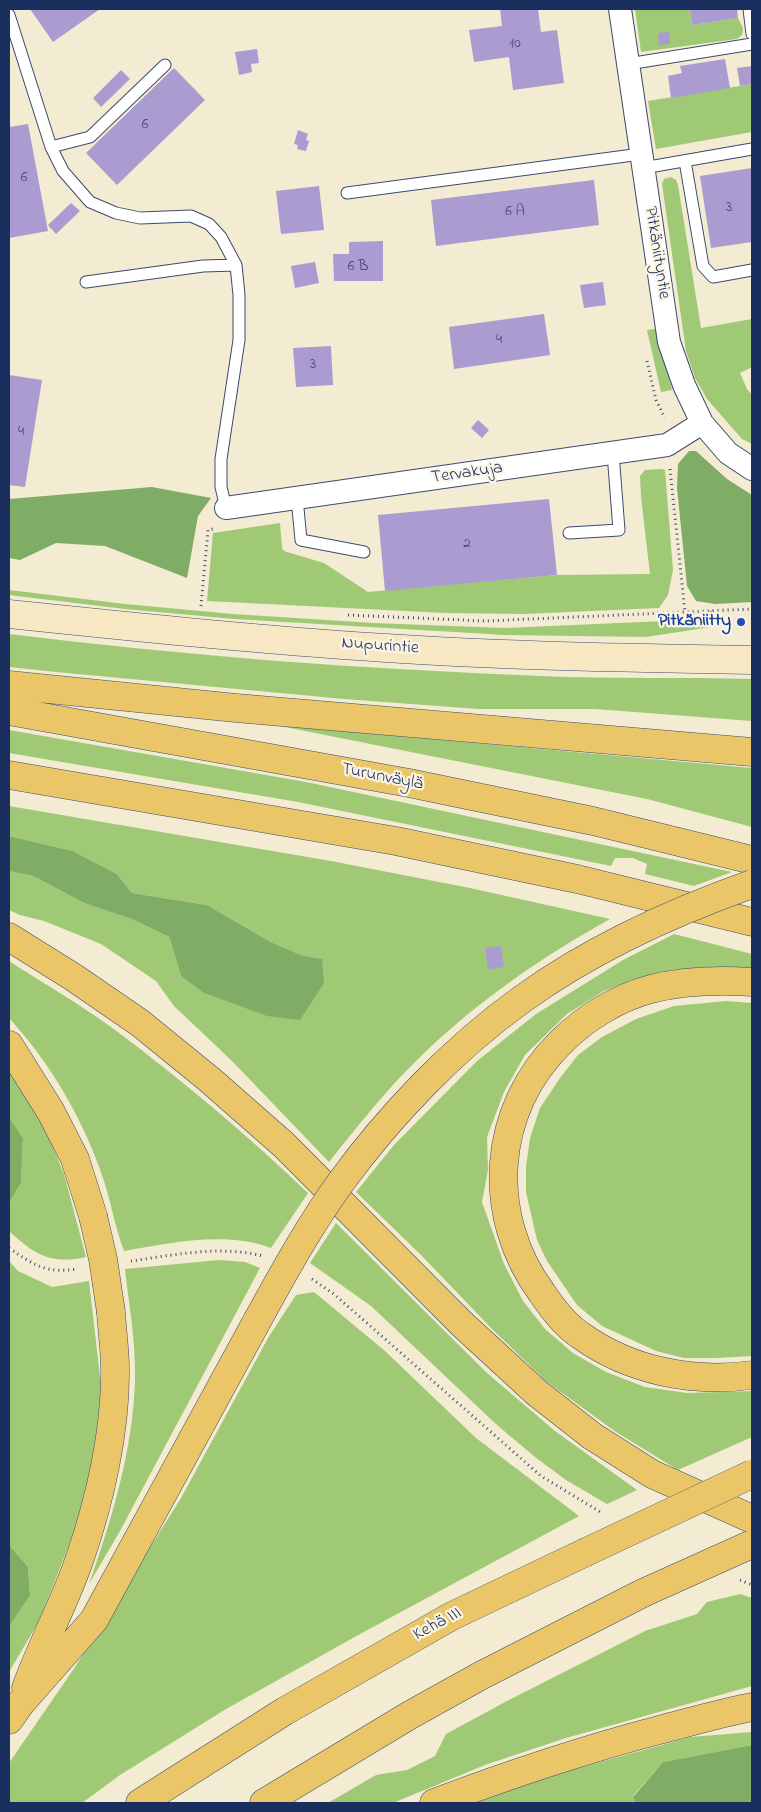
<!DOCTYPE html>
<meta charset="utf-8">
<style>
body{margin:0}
#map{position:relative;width:761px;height:1812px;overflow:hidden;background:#f3ebd2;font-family:"Indie Flower",sans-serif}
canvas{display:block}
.frame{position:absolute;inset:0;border:10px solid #1b2f5e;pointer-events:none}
</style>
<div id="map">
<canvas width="761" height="1812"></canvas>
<div class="frame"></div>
</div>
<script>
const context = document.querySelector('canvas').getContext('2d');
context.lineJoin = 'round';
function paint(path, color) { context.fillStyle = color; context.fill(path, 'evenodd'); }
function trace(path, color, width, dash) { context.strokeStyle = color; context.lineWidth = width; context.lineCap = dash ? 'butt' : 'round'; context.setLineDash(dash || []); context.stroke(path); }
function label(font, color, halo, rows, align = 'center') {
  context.font = font + ' "Indie Flower",sans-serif'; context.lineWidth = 4.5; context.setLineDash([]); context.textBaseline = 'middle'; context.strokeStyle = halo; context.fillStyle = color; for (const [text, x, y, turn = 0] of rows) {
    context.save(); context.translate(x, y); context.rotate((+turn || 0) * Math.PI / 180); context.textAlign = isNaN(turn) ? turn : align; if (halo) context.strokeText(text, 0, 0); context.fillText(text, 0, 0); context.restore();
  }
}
paint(new Path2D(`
 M635,9H690L692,25L738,18L743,28L742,35L737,39L641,52Z
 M752,84V132L656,149L648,101Z
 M671,177L676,180L678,185L701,328L752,319V367L740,373L747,389L752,395V444L742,439L707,399L695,378L686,351L662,184L664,179Z
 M661,328L663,350L672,390L661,392L647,330Z
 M661,469L665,470L673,570L668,595L659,608L524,614L445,613L207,601L213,533L280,523L282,548L284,551L324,563L368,592L557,575L650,574L641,497L640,476L645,470Z
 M9,590L125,604L233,614L373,623L505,628L710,619L711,627L646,637L505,635L234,619L125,609L9,595Z
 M9,634C185,656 363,669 540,676C611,679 682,677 752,679V721L595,709H478L344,699L56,672L9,667Z
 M275,725L752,768V827L647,799Z
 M9,730L306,782L732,872L694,886L645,874L647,864L633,858H615L611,866L298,802L9,753Z
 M9,806L331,861L470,888L610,919C540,958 475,1003 418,1059C385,1091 357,1127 329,1162L232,1061L174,1006L156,981L101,944L44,921L20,915L9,910V871L33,876L84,903L134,920L169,937L181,976L202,992L322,959L301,955L271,942L207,905L132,893L117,874L73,851L9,836Z
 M674,934L752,954V969L700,968L671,970L632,980L604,991L567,1014L525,1055L504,1092L487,1137L488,1170L482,1202L504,1264L523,1301L545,1329L573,1353L606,1372L645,1387L687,1393L752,1391V1437L678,1470L616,1432L547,1382L493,1330L422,1256L356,1192L394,1145L477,1061L536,1014L623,960Z
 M9,961C43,983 78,1003 111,1027C180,1078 246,1134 308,1193L271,1248C225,1231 171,1243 124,1251C115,1227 111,1202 103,1178C83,1119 51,1064 9,1018Z
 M726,1001L752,1003V1356L716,1358H684L656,1351L602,1326L577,1305L547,1261L537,1240L526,1192V1167L530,1138L540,1108L560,1078L578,1055L602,1037L636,1019L674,1006Z
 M9,1070L37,1107L64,1174L86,1257C50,1265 34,1254 9,1231V1203L21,1183L23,1138L9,1117Z
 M336,1223L487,1373L555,1431L637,1490L607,1504L566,1480L535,1457L497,1425L371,1306L310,1263Z
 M219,1260L245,1262L260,1268L120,1531L89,1584C112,1519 133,1449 135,1380C136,1343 129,1306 125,1269Z
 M9,1261L18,1271L52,1287L89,1281L102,1394L95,1452L81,1515L38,1623L9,1672V1627L30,1594L28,1567L9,1545Z
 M314,1292L385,1351L476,1438L579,1516L360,1634L226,1709L120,1775L82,1803H9V1763L75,1667L181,1498L268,1338L296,1295Z
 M740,1594L752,1598V1686L566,1738L485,1765L393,1803H328L376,1775L407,1770L435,1756L446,1734L507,1701L645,1631L697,1614L707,1602Z
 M752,1732V1745L663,1762L633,1796L636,1803H475L535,1780L691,1737Z`), '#a0c975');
paint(new Path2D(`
 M689,451H696L727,479L752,495V602L715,604L696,601L687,586L677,488L678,464Z
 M152,487L211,498L198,516L187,578L105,546L56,543L20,560L9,558V499Z
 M9,836L73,851L117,874L132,893L207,905L271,942L301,955L322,959L324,983L300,1020L267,1016L202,992L181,976L169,937L134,920L84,903L33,876L9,871Z
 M9,1117L23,1138L21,1183L9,1203Z
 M9,1545L28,1567L30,1595L9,1627Z
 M752,1745V1803H636L633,1797L663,1762Z`), '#80ad66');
paint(new Path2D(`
 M30,9H100L53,42Z
 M500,9H538L541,32L557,30L564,83L513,90L509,57L474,62L469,30L502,26Z
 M690,9H737L738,18L692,25Z
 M669,32L670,44L659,45L658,33Z
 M257,49L259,63L251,64L252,72L239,75L235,52Z
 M725,59L730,88L671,98L668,76L682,73L680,66Z
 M752,66V84L740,86L737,68Z
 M174,68L205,100L117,185L86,153Z
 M121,70L130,79L101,107L93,98Z
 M28,124L48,231L9,238V127Z
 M298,130L308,134L306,140L309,141L306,151L297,149L298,145L294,144Z
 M752,168V242L711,248L700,176Z
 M594,180L599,225L436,246L431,200Z
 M319,186L324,230L281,234L276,191Z
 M71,203L80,211L56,234L48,225Z
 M383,241V281H334L333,254H349V242Z
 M315,262L319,283L295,288L291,266Z
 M603,282L606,305L584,308L580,285Z
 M544,314L550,355L454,369L449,327Z
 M331,346L333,385L296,387L293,348Z
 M9,375L42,380L25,487L9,485Z
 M478,420L489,430L482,438L471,428Z
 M549,499L557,575L385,591L378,515Z
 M501,946L504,967L488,969L485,948Z`), '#aa9bd0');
const lane = new Path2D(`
 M749,9L752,34
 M9,15L51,147L63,171L90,202L116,213L140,218L191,216L209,224L221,237L236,265
 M628,64L752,44
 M51,147L90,137L165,65
 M685,161L703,266L713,277L752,270
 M643,168L752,149
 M347,193L641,154
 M86,282L203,266L236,265L239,295V340L221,459V487L226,508
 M297,498L301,540L364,552
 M569,533L619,530L613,453`);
const street = new Path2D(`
 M620,9L669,342L684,385L702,423L728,453L752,469
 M226,508L667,445L702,423`);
const secondary = new Path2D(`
 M9,614C134,627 260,640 386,648C508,656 630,658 752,660`);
const highway = new Path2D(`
 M9,685L236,708L752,752
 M9,711L409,783L593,821L752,860
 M9,775L396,841L577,879L752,922
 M9,937L73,977L140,1023L210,1080L284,1145L462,1324L537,1393L592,1436L652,1474L752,1519
 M752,982C719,980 683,981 651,989C617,998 585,1018 561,1042C491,1110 485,1216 542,1293C552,1308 565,1325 580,1335C630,1371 692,1383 752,1375
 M9,1045L51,1112L75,1159L93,1216
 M26,1688C42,1644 65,1602 80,1558C100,1500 116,1430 115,1368C115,1350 112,1330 111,1312
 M9,1720L21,1703L94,1620L257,1321
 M140,1803L285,1711L452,1616L584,1553
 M264,1803L410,1715L482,1675L643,1593
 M434,1803C508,1775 583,1750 659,1730C690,1722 721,1713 752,1707`);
trace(lane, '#3b4b6f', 13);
trace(street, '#3b4b6f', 24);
trace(secondary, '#3b4b6f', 29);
trace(highway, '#3b4b6f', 29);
trace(new Path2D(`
 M647,361L656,400L665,418
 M670,469L685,612
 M201,606L208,530L213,529
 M711,611L715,623
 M348,615L486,621L752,609
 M9,1248C34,1265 46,1274 77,1269
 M131,1261C174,1255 220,1245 263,1256
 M312,1279L335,1295L541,1476L602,1513
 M740,1580L752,1585`), '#3b4b6f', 3, [1, 4]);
trace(lane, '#fff', 11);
trace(street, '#fff', 22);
trace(secondary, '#f7e8c3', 28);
trace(highway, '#eac669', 28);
const highwayBridge = new Path2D(`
 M93,1216L103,1259L111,1312
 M257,1321C283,1274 309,1226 341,1182C389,1116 454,1048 521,1000C591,949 670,913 752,884
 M584,1553L752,1474
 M643,1593L752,1544`);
trace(highwayBridge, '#3b4b6f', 29, []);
trace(highwayBridge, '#eac669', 28);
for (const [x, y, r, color] of [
 [741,622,5,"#1a4fb4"]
]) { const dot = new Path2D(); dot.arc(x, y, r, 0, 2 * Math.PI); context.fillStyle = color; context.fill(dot); trace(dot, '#fcf5e5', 2); }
label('15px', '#3f4a7a', null, [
 ["10",515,45],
 ["6",145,126],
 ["6",24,179],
 ["3",729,209],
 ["6 A",515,213],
 ["6 B",358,268],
 ["4",499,341],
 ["3",313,366],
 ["4",21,433],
 ["2",467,545]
]);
label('18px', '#1b2f5e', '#fcf5e5', [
 ["Pitkäniityntie",656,253,81],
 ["Tervakuja",467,474,-8],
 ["Nupurintie",380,647,4],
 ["Turunväylä",382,778,11],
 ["Kehä III",438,1625,-28]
]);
label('bold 18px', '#164399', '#fcf5e5', [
 ["Pitkäniitty",731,622]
], 'right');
</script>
